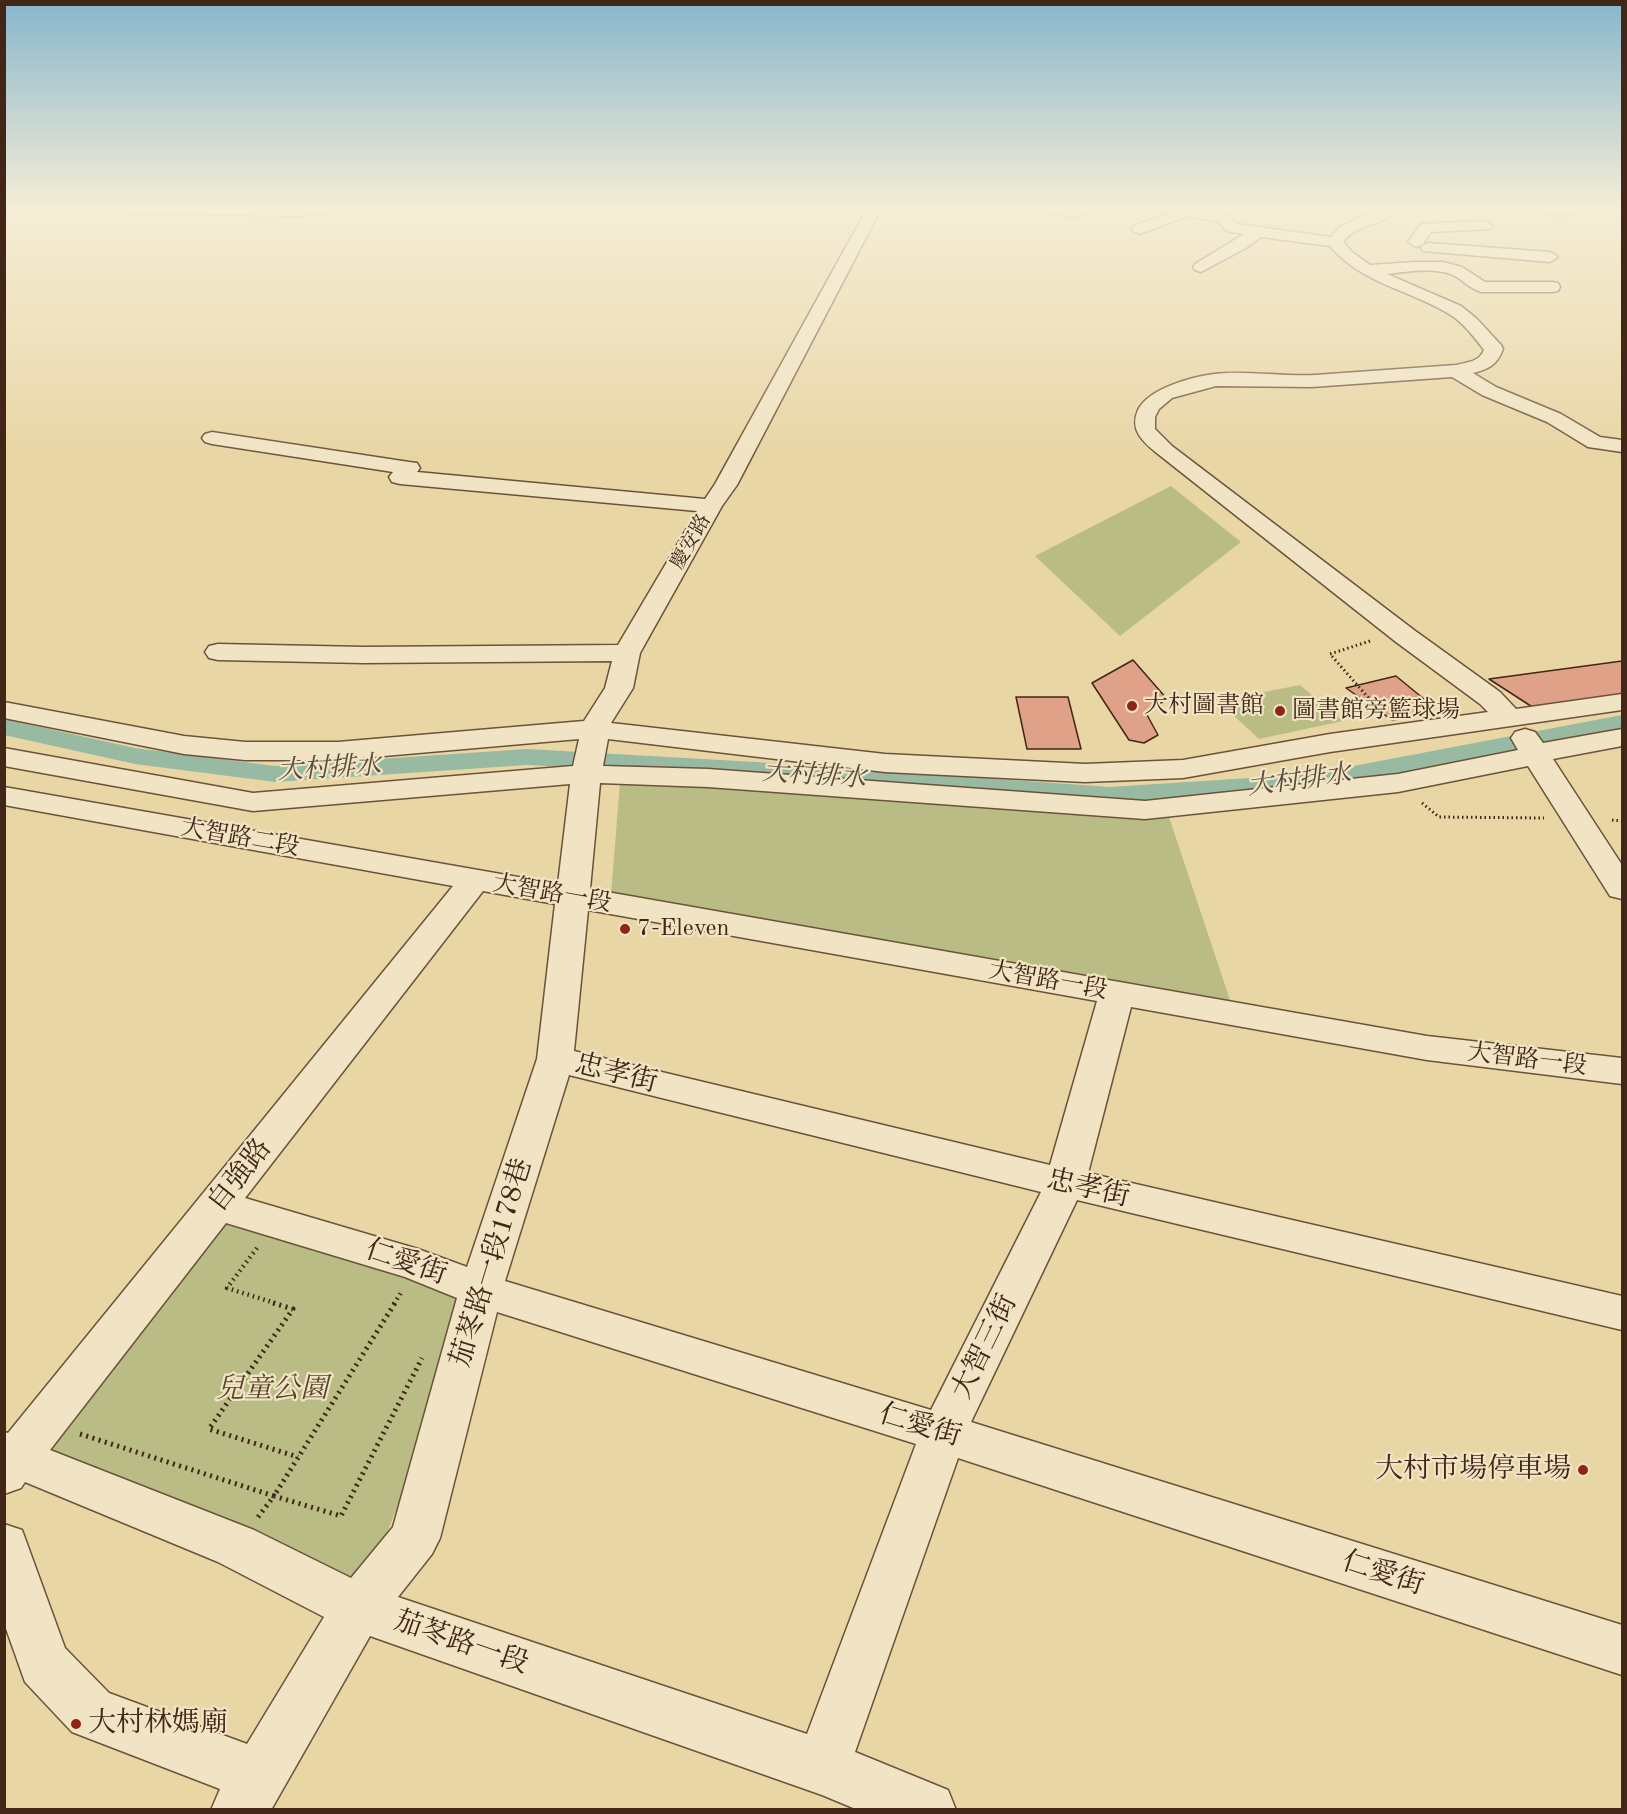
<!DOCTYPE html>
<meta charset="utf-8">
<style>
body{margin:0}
#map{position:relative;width:1627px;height:1814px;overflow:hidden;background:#e9d6a5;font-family:"Old Standard TT",serif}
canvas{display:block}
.frame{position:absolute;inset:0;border:6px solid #422617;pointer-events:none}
</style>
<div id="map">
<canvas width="1627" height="1814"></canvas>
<div class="frame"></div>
</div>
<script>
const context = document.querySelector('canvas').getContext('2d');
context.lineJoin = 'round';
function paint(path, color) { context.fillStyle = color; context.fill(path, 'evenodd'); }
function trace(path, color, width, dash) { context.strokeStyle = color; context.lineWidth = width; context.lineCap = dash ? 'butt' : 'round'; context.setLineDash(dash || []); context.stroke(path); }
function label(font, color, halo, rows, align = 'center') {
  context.font = font + ' "Old Standard TT","Noto Serif TC",serif'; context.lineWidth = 4.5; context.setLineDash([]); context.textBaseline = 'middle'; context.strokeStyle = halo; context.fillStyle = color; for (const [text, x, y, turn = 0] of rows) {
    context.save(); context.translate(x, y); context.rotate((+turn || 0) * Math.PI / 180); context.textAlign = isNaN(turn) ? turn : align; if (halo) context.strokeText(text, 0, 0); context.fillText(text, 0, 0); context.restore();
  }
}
paint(new Path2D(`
 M1171,486L1241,542L1120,636L1035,556Z
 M1300,685L1343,721L1259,739L1218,701Z
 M620,782L1167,811L1231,1003L611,895Z
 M217,1205L481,1290L358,1608L17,1458Z`), '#b9bd85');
paint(new Path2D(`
 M144,207H211L212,208L205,212L151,211Z
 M1622,715V731L1311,792L1110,805L756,778L527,765L275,782L135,764L4,735V719L135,748L275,766L527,749L756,762L1110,787L1311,774Z`), '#98baa3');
const building = new Path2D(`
 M1133,660L1167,699L1146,713L1158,735L1144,743L1129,740L1092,683Z
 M1622,661V697L1537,710L1489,679Z
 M1396,676L1430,704L1407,718L1392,720L1346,688Z
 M1016,697H1068L1081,749H1027Z`);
paint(building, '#dfa289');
trace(building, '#422617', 1.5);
const minor = new Path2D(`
 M14,207H350L343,211L298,216L21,211Z
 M868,207H882L737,485L722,506L640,653L633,688L611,723L885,754L1085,764L1183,760L1330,734L1488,712L1480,704L1396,642L1158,454C1143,442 1129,430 1138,410C1149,388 1192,377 1214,374C1247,370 1282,377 1315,375C1362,372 1409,368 1456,365C1468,362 1479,362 1484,350C1474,337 1463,322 1449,314C1408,289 1362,284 1330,246L1261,237L1246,248L1201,272L1195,270L1193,267L1195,264L1244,234L1227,231L1219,222L1188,216L1139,234L1131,229L1134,226L1169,213L1156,210L1154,207H1196L1198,209L1231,216L1237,224L1331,237L1341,226L1385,207H1401C1388,226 1357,222 1343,242L1352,252L1370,265L1415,262H1443L1462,267L1485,282H1552L1558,283L1560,287L1558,291L1552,292H1481C1470,289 1463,280 1453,275C1433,267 1407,272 1387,274L1461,306L1477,319L1501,345L1503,349C1497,365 1489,369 1473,373L1496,387L1561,414L1600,437L1622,440V452L1588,447L1547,422L1482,395L1452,377L1312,387L1216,386L1172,398L1159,409L1155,417V429L1172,446L1414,630L1500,692L1516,709L1622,694V710L1330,752L1183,778L1085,782L885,772L608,739L603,766L708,769L1145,801L1398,774L1518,750L1511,738L1515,732L1525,729L1535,732L1543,743L1622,729V746L1553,759L1622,865V899L1610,896L1528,766L1398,792L1145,819L708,787L600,783L590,889L1427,1036L1622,1058V1084L1427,1060L1131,1007L1088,1173L1622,1296V1330L1077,1200L971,1422L1622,1625V1675L958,1458L855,1752L948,1790L956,1810H858L822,1795L370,1636L271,1810H211L220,1789L72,1732L25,1682L4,1623V1524L22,1530L65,1648L109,1693L247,1744L324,1617L218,1562L25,1482L21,1488L4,1494V1432L8,1433L453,886L4,805V787L558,884L570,784L253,811L4,766V748L253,793L573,766L579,739L338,760H245L184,754L4,718V702L184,736L245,742H338L584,721L605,688L612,661L364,663L218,660L209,658L205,652L209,646L218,644L364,647L618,645L697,511L400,484L392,482L389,477L393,472L212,444L205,442L202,438L205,434L212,432L409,462L417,463L420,468L417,472L705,499L715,484ZM483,891L555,904L537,1059L467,1267L418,1249L245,1198ZM588,910L1097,1001L1050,1165L574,1051ZM569,1075L1041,1192L931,1410L505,1281ZM226,1223L405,1277L457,1298L393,1527L351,1578L254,1530L50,1450ZM497,1312L916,1444L807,1734L398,1597L432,1554L440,1538Z
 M1035,207H1097L1095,210L1073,217L1037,210Z
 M1531,207H1572L1579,211C1571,219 1538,215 1531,207Z
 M1485,221L1493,226L1490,229L1431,232L1422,245L1416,247L1408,242L1421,224Z
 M1429,243L1550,252L1558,257L1550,262L1423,251L1421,248L1423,245Z`);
trace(minor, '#6c523a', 3);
trace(new Path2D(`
 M1370,641L1330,654L1380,711
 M1422,803L1439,817L1544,818
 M1612,820L1622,821`), '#422617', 3, [1.5, 3]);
trace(new Path2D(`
 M257,1248L227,1288L278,1304
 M394,1304L402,1291`), '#422617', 4.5, [1.5, 4]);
trace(new Path2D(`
 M273,1303L293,1309L209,1429L298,1457
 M80,1434L274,1496L395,1303
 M258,1517L274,1496L341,1516L422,1358`), '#422617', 5, [2, 4.5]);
paint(minor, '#f1e4c4');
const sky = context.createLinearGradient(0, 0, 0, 461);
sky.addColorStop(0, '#88b6cc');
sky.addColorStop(0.45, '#f5edd6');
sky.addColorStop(1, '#f5edd600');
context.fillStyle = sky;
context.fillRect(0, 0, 1627, 461);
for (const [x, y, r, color] of [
 [1132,706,6,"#8f2418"],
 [1280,711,6,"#8f2418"],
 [625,929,6,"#8f2418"],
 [1583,1470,6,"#8f2418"],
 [76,1724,6,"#8f2418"]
]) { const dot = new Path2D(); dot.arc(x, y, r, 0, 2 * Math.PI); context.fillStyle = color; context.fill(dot); trace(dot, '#f1e4c4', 2); }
label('20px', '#422617', '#f1e4c4', [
 ["慶安路",691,542,-60]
]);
label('24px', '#422617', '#f1e4c4', [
 ["大村圖書館",1144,706],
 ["圖書館旁籃球場",1292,711],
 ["7-Eleven",637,929]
], 'left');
label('24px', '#422617', '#f1e4c4', [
 ["大智路二段",240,838,10],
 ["大智路一段",552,894,10],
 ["大智路一段",1048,981,10],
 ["大智路一段",1527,1060,7]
]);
label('italic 26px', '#584b3a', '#f1e4c4', [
 ["大村排水",329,769,-3],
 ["大村排水",814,776,4],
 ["大村排水",1299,781,-7]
]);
label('28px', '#422617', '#f1e4c4', [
 ["忠孝街",616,1074,14],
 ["自強路",240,1176,-52],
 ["忠孝街",1088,1189,13],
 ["仁愛街",406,1263,19],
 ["茄苳路一段178巷",492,1263,-73],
 ["大智三街",985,1347,-64],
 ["仁愛街",920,1426,17],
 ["仁愛街",1383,1574,18],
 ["茄苳路一段",461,1643,19]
]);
label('italic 28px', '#5a442d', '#f1e4c4', [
 ["兒童公園",272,1390]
]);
label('28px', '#422617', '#f1e4c4', [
 ["大村市場停車場",1571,1470],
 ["大村林媽廟",88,1724,"left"]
], 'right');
</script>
